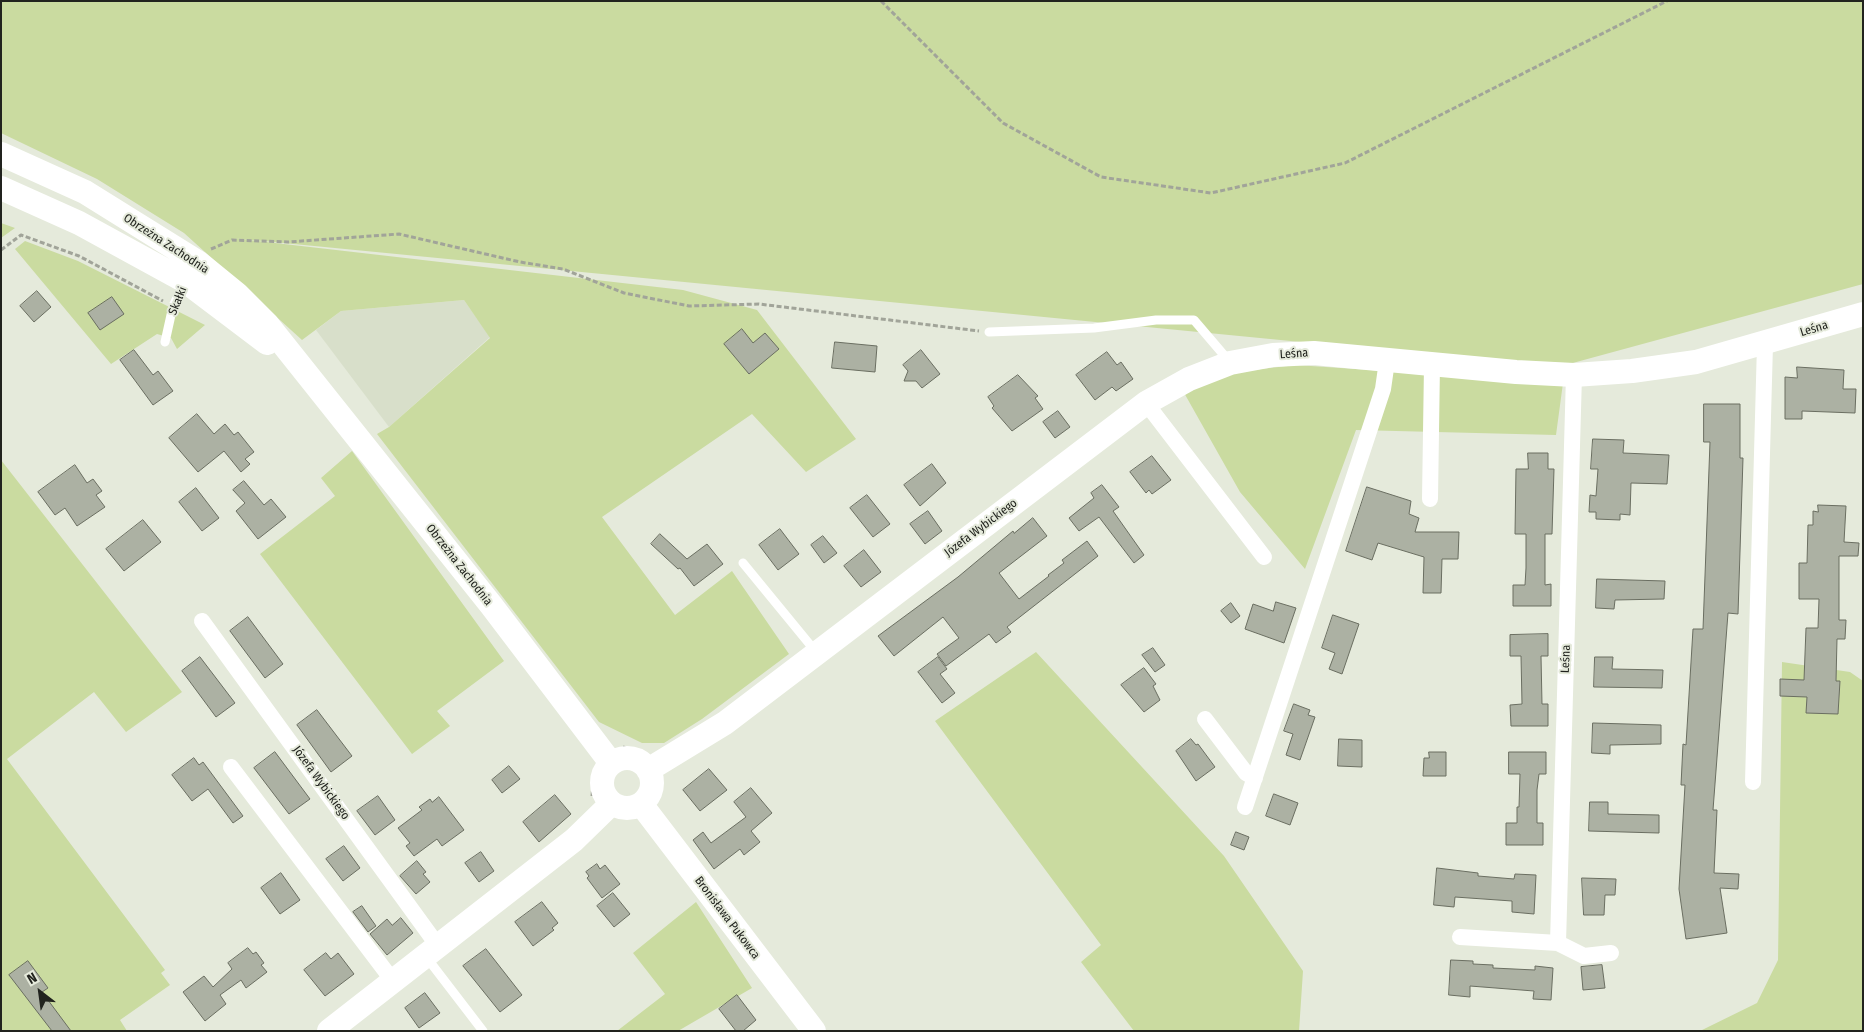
<!DOCTYPE html>
<meta charset="utf-8">
<style>
body{margin:0}
#map{position:relative;width:1864px;height:1032px;overflow:hidden;background:#e5eadb;font-family:"Fira Sans Condensed",sans-serif}
canvas{display:block}
.frame{position:absolute;inset:0;border:2px solid #21231e;pointer-events:none}
.north{position:absolute;left:15px;top:967px;width:50px;height:50px;-webkit-text-stroke:4px #e5eadb;paint-order:stroke;rotate:330deg;font-size:14px;font-weight:700;line-height:20px;text-align:center;color:#21231e}
.north::after{content:'';display:block;margin:auto;width:18px;height:22px;background:#21231e;clip-path:polygon(50% 0,100% 100%,50% 72%,0 100%)}
</style>
<div id="map">
<canvas width="1864" height="1032"></canvas>
<div class="frame"></div>
<div class="north">N</div>
</div>
<script>
const context = document.querySelector('canvas').getContext('2d');
context.lineJoin = 'round';
function paint(path, color) { context.fillStyle = color; context.fill(path, 'evenodd'); }
function trace(path, color, width, dash) { context.strokeStyle = color; context.lineWidth = width; context.lineCap = dash ? 'butt' : 'round'; context.setLineDash(dash || []); context.stroke(path); }
function label(font, color, halo, rows, align = 'center') {
  context.font = font + ' "Fira Sans Condensed",sans-serif'; context.lineWidth = 4; context.setLineDash([]); context.textBaseline = 'middle'; context.strokeStyle = halo; context.fillStyle = color; for (const [text, x, y, turn = 0] of rows) {
    context.save(); context.translate(x, y); context.rotate((+turn || 0) * Math.PI / 180); context.textAlign = isNaN(turn) ? turn : align; if (halo) context.strokeText(text, 0, 0); context.fillText(text, 0, 0); context.restore();
  }
}
paint(new Path2D(`
 M464,300L490,337L389,427L316,330L341,311Z`), '#d8dfca');
paint(new Path2D(`
 M1,1H1863V284L1558,367L232,238L683,290L757,310L856,439L806,472L752,414L602,517L675,615L732,571L789,654L702,719L664,743H642L599,722L377,434L389,427L490,338L464,300L341,311L302,340L184,233L97,179L1,133Z
 M1,223L15,228L1,238Z
 M25,241L78,261L205,325L177,349L171,338L157,334L111,364L15,249Z
 M1296,365L1563,383L1556,435L1356,430L1305,569L1240,492L1183,391L1235,372Z
 M352,451L504,661L437,711L450,726L412,754L260,554L335,496L321,478Z
 M1,460L182,692L126,732L94,692L7,759L165,970L161,973L170,985L120,1020L127,1031H1Z
 M1036,652L1224,856L1303,971L1299,1031H1134L1081,962L1101,945L935,721Z
 M1782,662L1850,672L1863,681V1031H1700L1757,1003L1778,960Z
 M696,902L752,988L678,1031H617L665,994L633,953Z`), '#cadba0');
const building = new Path2D(`
 M37,291L51,307L34,322L20,306Z
 M112,297L124,314L100,330L88,313Z
 M742,329L753,343L765,333L779,349L749,374L724,344Z
 M835,342L877,346L875,372L832,368Z
 M134,350L153,375L158,371L173,391L153,405L120,360Z
 M921,350L940,374L922,388L916,381H904L908,371L903,365Z
 M1107,352L1117,365L1121,362L1133,379L1116,391L1112,387L1095,400L1076,375Z
 M1797,367L1844,370L1843,389H1856L1855,413L1802,411V419H1785V377L1797,378Z
 M1018,375L1038,396L1035,398L1043,409L1012,431L992,408L994,406L988,397Z
 M1704,404H1740V458H1743L1738,614L1728,613L1713,810H1717L1714,873L1739,874L1738,889L1720,888L1727,933L1686,939L1679,889L1685,785H1681L1683,744L1686,745L1693,629H1703L1710,442H1704Z
 M1058,411L1070,427L1055,438L1043,422Z
 M197,414L214,434L225,424L234,435L238,432L254,452L245,459L250,464L241,472L224,451L198,472L169,438Z
 M1593,439L1624,440L1623,453L1669,455L1667,484L1631,483L1630,515L1620,514V520L1596,519V512H1589L1590,495L1596,496L1598,469H1591Z
 M1528,453H1548V469H1554L1552,534H1545V585L1551,584V606H1513V585H1525L1526,568V534H1515L1516,469H1528Z
 M1152,456L1171,480L1152,494L1149,490L1146,493L1130,472Z
 M932,464L946,483L920,506L904,485Z
 M75,465L87,483L93,479L102,491L96,495L105,507L77,526L65,508L55,515L38,492Z
 M244,481L264,505L271,499L286,517L258,539L236,511L245,503L233,490Z
 M1102,485L1119,507L1113,511L1144,555L1134,563L1099,517L1079,531L1069,518L1094,498L1091,493Z
 M1367,487L1411,501L1409,514L1419,518L1415,532H1459L1458,559H1442L1441,593H1423L1424,557L1378,543L1372,560L1346,551Z
 M196,488L219,518L202,531L179,502Z
 M867,495L890,524L873,537L850,508Z
 M1818,505L1846,506L1844,542L1859,543L1858,556H1839V620H1846L1845,639H1837L1836,681H1840L1838,714L1806,713L1807,697L1780,696V679L1804,680L1806,628H1818L1819,599H1799V563H1807L1808,525H1813V511L1818,512Z
 M928,511L942,531L925,544L910,524Z
 M1033,518L1047,536L999,573L1019,599L1049,576L1048,575L1064,563L1062,560L1087,541L1098,556L1007,627L1011,632L996,643L989,634L946,666L937,654L959,638L943,617L894,656L878,636L958,577L1013,531L1014,533Z
 M143,520L161,542L124,571L106,549Z
 M780,529L799,554L778,570L759,545Z
 M660,534L687,559L707,544L723,564L694,586L680,568L678,569L651,544Z
 M823,536L837,553L824,563L811,545Z
 M864,550L881,572L861,587L844,566Z
 M1597,579L1665,581L1664,599L1615,600L1614,609L1596,608Z
 M1276,602L1296,608L1284,643L1245,629L1253,604L1273,611Z
 M1231,603L1240,616L1231,623L1221,611Z
 M1333,615L1359,624L1342,674L1329,669L1335,653L1322,648Z
 M248,617L283,664L265,678L230,631Z
 M1548,634V656H1541L1542,704H1548V726H1511L1510,705L1522,704L1521,656H1510V635Z
 M1153,648L1165,665L1155,672L1142,655Z
 M200,657L235,703L216,717L182,671Z
 M938,657L947,669L940,674L955,693L942,703L918,672Z
 M1595,657H1613L1612,669L1663,670L1662,688L1594,687Z
 M1144,668L1156,684L1153,686L1160,700L1144,712L1121,685Z
 M1294,704L1310,710L1308,715L1315,717L1300,760L1286,755L1293,734L1284,731Z
 M317,710L352,756L331,772L297,725Z
 M1593,723L1661,725V744L1610,745V754L1592,753Z
 M1191,739L1196,745L1198,744L1215,767L1196,781L1176,751Z
 M1339,739L1362,740V767L1338,766Z
 M275,752L310,799L289,814L254,768Z
 M1429,752H1446V776H1423L1424,758H1429Z
 M1509,752H1546V774H1539L1537,790V823H1543V845H1506V823H1517V807H1519L1520,774H1509Z
 M194,758L199,765L203,762L243,816L233,823L208,789L192,801L172,775Z
 M509,766L520,779L502,793L492,780Z
 M709,769L727,790L700,811L683,790Z
 M751,788L772,813L751,831L760,842L744,855L740,849L714,869L693,840L703,832L711,843L746,817L734,802Z
 M1274,794L1298,803L1290,825L1266,816Z
 M555,795L571,814L539,842L523,822Z
 M378,796L395,820L375,835L357,811Z
 M439,797L464,830L442,846L437,839L414,856L406,846L410,843L398,828L422,810L419,807L430,799L432,802Z
 M1590,802H1608V814L1659,815V833L1589,831Z
 M1236,832L1249,837L1244,850L1231,845Z
 M344,846L360,868L343,881L326,859Z
 M481,852L494,871L479,882L465,863Z
 M417,861L426,872L423,874L430,882L416,894L400,876Z
 M597,864L600,869L605,865L620,884L602,898L587,878L589,876L586,872Z
 M1437,868L1478,873V876L1514,879L1515,874L1536,875L1534,914L1512,912V901L1455,897L1454,907L1434,905Z
 M281,873L300,900L280,914L261,888Z
 M1582,878L1616,879L1615,895H1605L1604,915H1584Z
 M613,893L630,914L614,927L597,906Z
 M542,902L558,923L552,928L554,930L533,946L515,922Z
 M362,906L376,926L368,932L353,912Z
 M401,918L413,933L387,955L370,934L387,919L392,925Z
 M248,948L253,954L256,952L264,963L261,965L267,972L246,988L241,980L220,995L226,1004L205,1021L183,992L204,976L213,987L232,969L228,963Z
 M486,949L522,995L500,1012L463,966Z
 M326,953L331,959L338,953L354,974L325,996L304,970Z
 M1451,960L1473,961V964L1493,965V968L1535,970V966L1553,968L1551,1000L1533,999L1534,991L1470,986V997L1449,995Z
 M28,961L48,988L42,992L71,1031H52L9,975Z
 M1602,965L1605,988L1583,990L1581,967Z
 M425,993L440,1013L419,1028L405,1008Z
 M737,995L756,1020L743,1031H736L719,1009Z`);
paint(building, '#acb1a3');
trace(building, '#6a6e61', 1);
trace(new Path2D(`
 M881,1L1003,123L1101,177L1211,193L1345,163L1667,1
 M211,249L232,240L288,242L399,234L520,262L563,269L624,293L689,306L759,304L979,331
 M1,250L21,235L79,256L163,301
 M623,747L641,752
 M592,796L594,772`), '#a1a499', 3, [5, 2.5]);
trace(new Path2D(`
 M989,332L1094,328L1156,320H1194L1229,361
 M165,342L173,306L185,281
 M743,563L816,652
 M427,958L483,1031`), '#fff', 9);
trace(new Path2D(`
 M1146,403L1264,557
 M1430,499L1432,365
 M202,621L438,946
 M1205,719L1246,773L1255,778
 M231,767L393,981
 M1753,782L1765,344
 M1245,807L1383,389L1387,361
 M1460,937L1558,943L1584,956L1611,953
 M1558,943L1574,375`), '#fff', 16);
trace(new Path2D(`
 M1,154L85,192L199,263L237,294L267,324L491,605L611,763
 M1,188L79,223L185,281L267,343
 M602 783a25 25 0 1 1 50 0a25 25 0 1 1-50 0Z
 M648,770L725,723L1146,403L1189,379L1230,363L1273,355L1314,353L1516,372L1574,375L1632,371L1696,362L1863,314
 M641,804L814,1031
 M329,1031L574,840L612,803`), '#fff', 24);
label('12px', '#21231e', '#e5eadb', [
 ["Obrzeżna Zachodnia",166,244,33],
 ["Skałki",178,301,-68],
 ["Leśna",1814,329,-17],
 ["Leśna",1294,354,-4],
 ["Józefa Wybickiego",981,528,-37],
 ["Obrzeżna Zachodnia",459,565,52],
 ["Leśna",1566,659,-88],
 ["Józefa Wybickiego",321,783,54],
 ["Bronisława Pukowca",727,918,53]
]);
</script>
